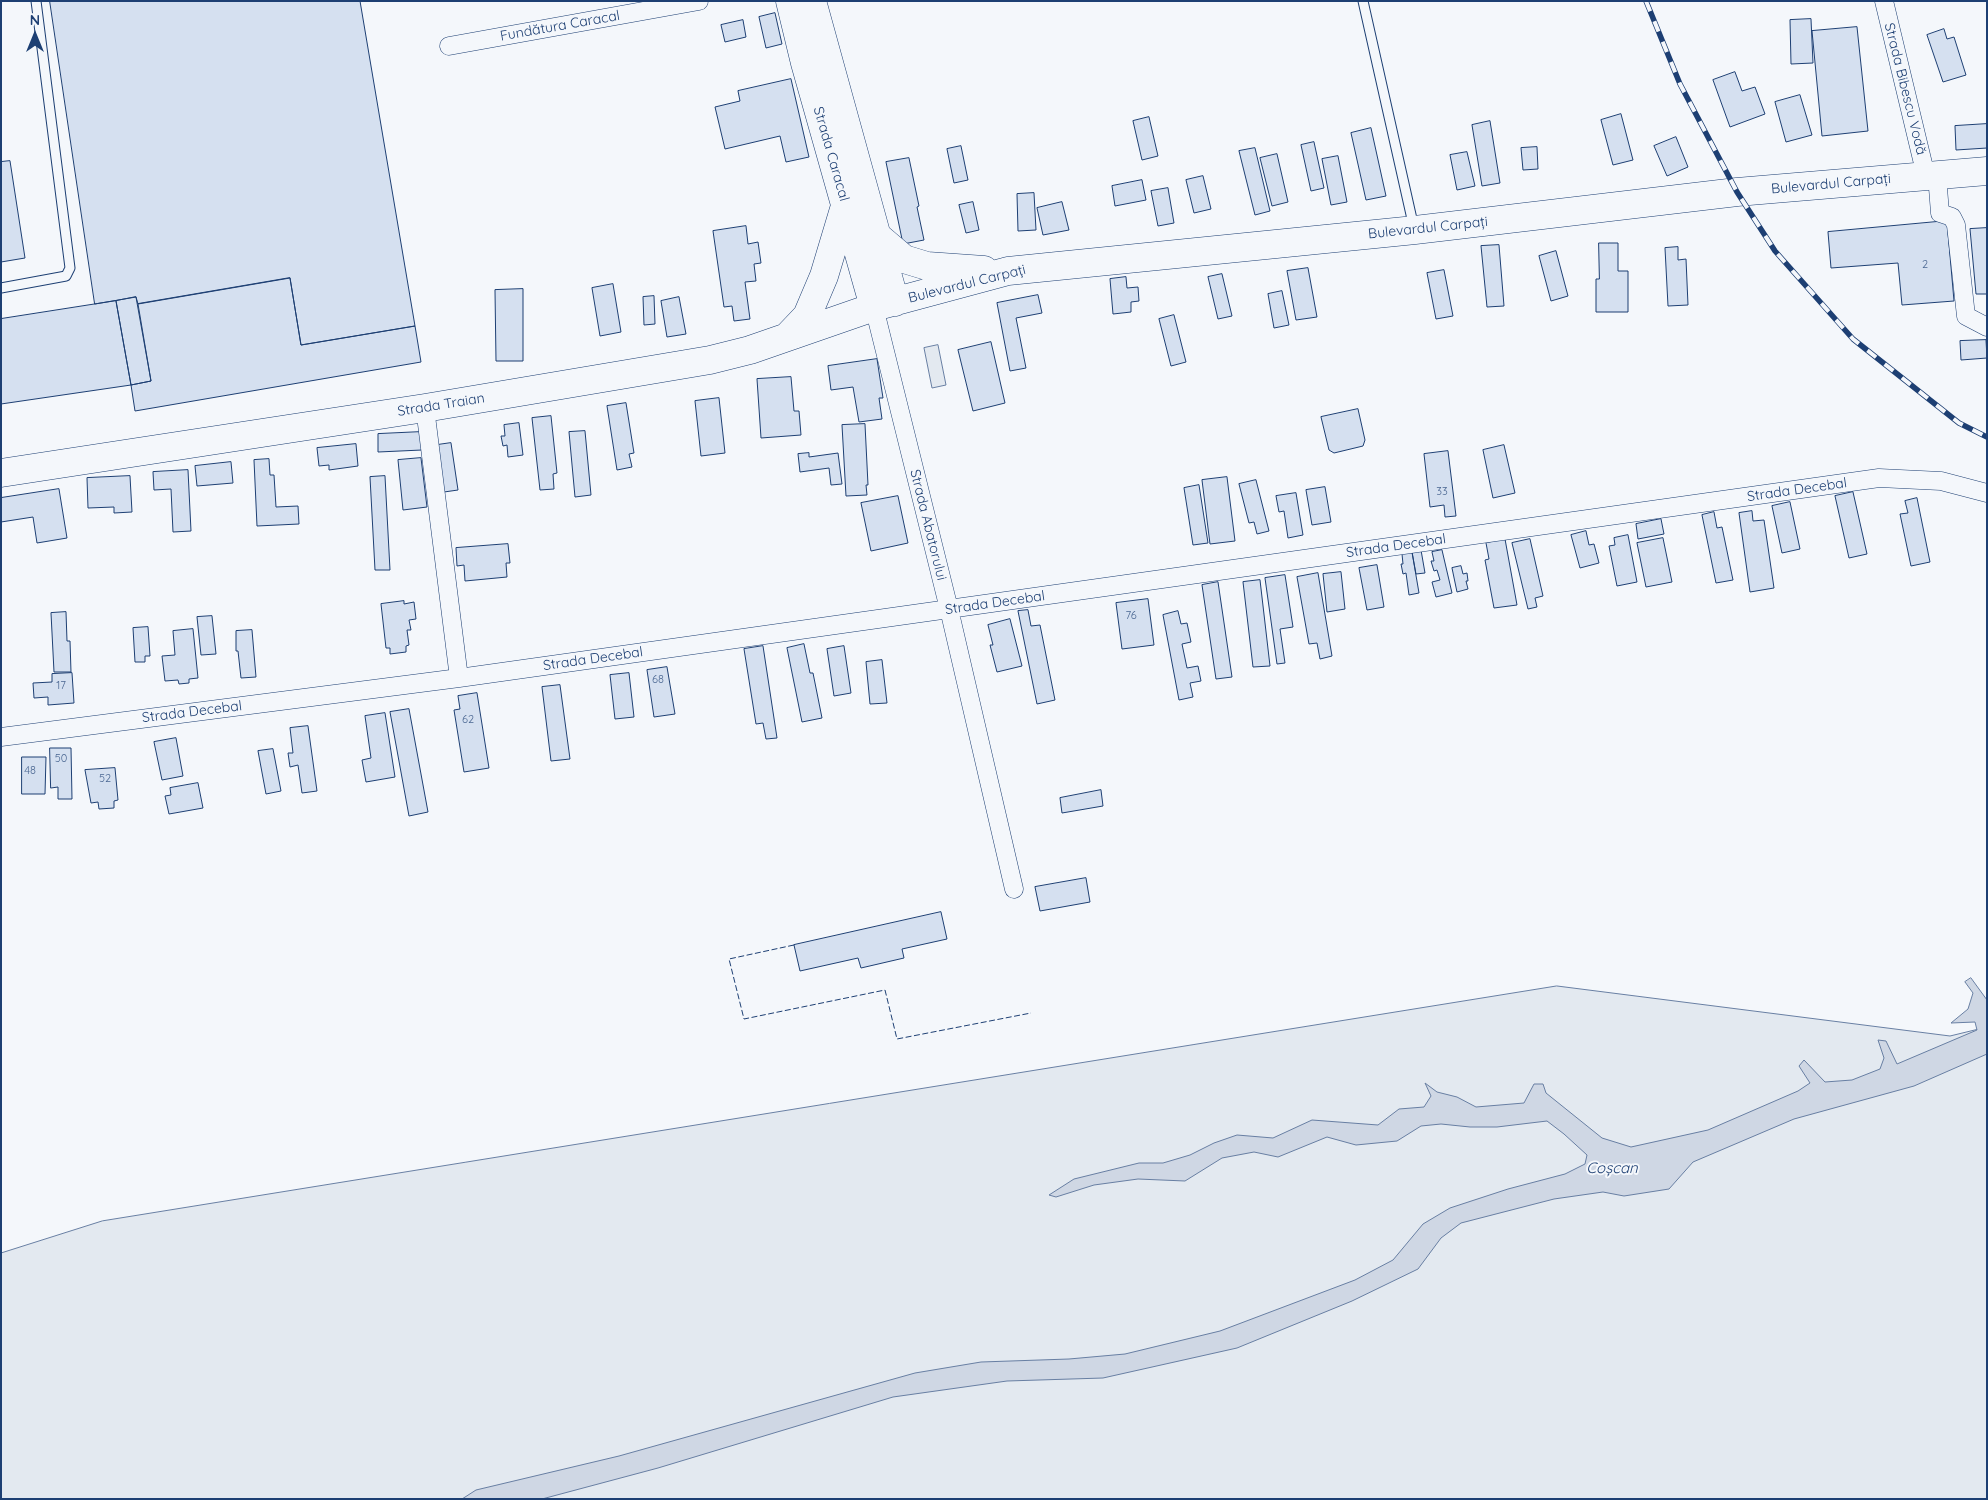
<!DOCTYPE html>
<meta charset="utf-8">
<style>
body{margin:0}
#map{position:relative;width:1988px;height:1500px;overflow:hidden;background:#f4f7fb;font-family:Quicksand,sans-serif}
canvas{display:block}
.frame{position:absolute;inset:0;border:2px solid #1d3f73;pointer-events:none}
.north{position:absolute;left:10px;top:10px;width:50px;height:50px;-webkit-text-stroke:4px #f4f7fb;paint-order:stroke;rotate:0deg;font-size:14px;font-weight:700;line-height:20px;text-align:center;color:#1d3f73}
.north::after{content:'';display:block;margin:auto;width:18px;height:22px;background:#1d3f73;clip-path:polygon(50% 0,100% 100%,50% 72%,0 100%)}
</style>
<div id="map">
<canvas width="1988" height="1500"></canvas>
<div class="frame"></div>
<div class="north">N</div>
</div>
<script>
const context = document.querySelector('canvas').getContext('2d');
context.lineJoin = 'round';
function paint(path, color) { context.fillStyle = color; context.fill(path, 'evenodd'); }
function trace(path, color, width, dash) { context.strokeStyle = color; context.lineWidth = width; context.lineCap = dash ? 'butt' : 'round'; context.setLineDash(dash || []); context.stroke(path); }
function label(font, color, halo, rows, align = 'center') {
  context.font = font + ' Quicksand,sans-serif'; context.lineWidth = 4; context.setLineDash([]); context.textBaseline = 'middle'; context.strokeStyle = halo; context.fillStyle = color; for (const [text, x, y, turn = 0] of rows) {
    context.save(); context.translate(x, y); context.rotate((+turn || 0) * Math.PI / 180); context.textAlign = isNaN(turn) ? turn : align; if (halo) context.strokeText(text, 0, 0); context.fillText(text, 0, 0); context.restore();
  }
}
const green = new Path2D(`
 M938,345L946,385L932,388L924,348Z
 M1557,986L1950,1036L1987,1027V1499H1V1253L102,1221Z`);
paint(green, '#e3e9f0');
trace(green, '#687fa3', 1);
const water = new Path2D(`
 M1971,978L1987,1000V1054L1914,1086L1794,1119L1693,1162L1669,1189L1624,1196L1603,1192L1554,1199L1461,1223L1441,1238L1418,1269L1352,1301L1237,1348L1103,1378L1007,1381L893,1397L658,1468L542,1499H462L476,1490L619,1456L915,1373L981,1362L1069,1359L1125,1354L1220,1331L1355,1280L1393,1260L1423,1224L1450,1208L1508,1189L1565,1174L1585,1164L1587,1155L1564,1134L1547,1121L1497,1127H1470L1441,1124L1421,1126L1397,1141L1356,1145L1327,1137L1278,1157L1254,1152L1222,1158L1185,1181L1138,1179L1094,1185L1056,1197L1049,1195L1074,1179L1139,1163H1163L1190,1155L1214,1143L1237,1135L1273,1138L1312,1120L1378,1125L1399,1109L1424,1107L1431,1096L1425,1083L1437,1092L1457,1097L1476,1107L1524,1103L1534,1084H1543L1546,1093L1602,1138L1631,1147L1708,1130L1798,1091L1810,1083L1799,1066L1804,1060L1825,1082L1852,1080L1880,1069L1884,1058L1878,1040L1886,1041L1897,1064L1977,1030L1975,1022L1951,1023L1968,1009L1973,993L1965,982Z`);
paint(water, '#cfd7e4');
trace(water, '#687fa3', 1);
const building = new Path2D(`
 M50,1H360L415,326L301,345L290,278L138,304L136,297L95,304Z
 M775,13L782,44L766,48L759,17Z
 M1811,19L1813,63L1791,64L1790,20Z
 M743,20L746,37L725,42L721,25Z
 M1857,27L1868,131L1822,136L1812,31Z
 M1944,29L1947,39L1954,37L1966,75L1943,82L1927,35Z
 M1735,72L1742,91L1755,87L1765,114L1730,127L1713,80Z
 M791,79L809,157L786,162L780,136L725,149L715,107L740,101L738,91Z
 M1800,95L1812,135L1786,142L1775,102Z
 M1621,114L1633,160L1613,165L1601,120Z
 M1149,117L1158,156L1142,160L1133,121Z
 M1490,121L1500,183L1482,186L1472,125Z
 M1987,124V148L1956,150L1955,126Z
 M1371,128L1386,196L1366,200L1351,133Z
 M1676,137L1688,167L1667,176L1654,146Z
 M1314,142L1324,188L1311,191L1301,145Z
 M961,146L968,180L954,183L947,149Z
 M1537,147L1538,169L1523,170L1521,148Z
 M1255,148L1270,211L1255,215L1239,151Z
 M1467,152L1475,186L1457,190L1450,155Z
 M1277,154L1288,202L1272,206L1260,158Z
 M1338,156L1347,202L1331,205L1322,159Z
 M909,158L919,206L917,207L924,240L903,244L886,162Z
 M10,161L25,258L1,262V162Z
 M1203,176L1211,209L1194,213L1186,180Z
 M1142,180L1146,200L1115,206L1112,186Z
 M1168,188L1174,223L1158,226L1151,191Z
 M1034,193L1036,230L1018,231L1017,194Z
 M973,202L979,230L966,233L959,205Z
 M1062,202L1069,230L1043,235L1037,208Z
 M1947,221L1954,301L1902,305L1898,263L1831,268L1828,232Z
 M746,226L748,244L758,242L761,263L754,264L756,281L745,282L750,319L734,321L732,306L724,307L713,231Z
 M1987,228V294H1976L1970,229Z
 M1599,243H1618V271H1628V312H1596V279H1599Z
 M1499,245L1504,306L1487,307L1481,246Z
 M1678,247V260L1686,259L1688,305L1668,306L1665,248Z
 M1556,251L1568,296L1551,301L1539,256Z
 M1308,268L1317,317L1296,320L1287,271Z
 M1444,270L1453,316L1436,319L1427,273Z
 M1222,274L1232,316L1218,319L1208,277Z
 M1126,277L1127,288L1138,287L1139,301L1131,302V312L1113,314L1110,279Z
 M290,278L301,345L415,326L421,362L135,411L131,385L151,381L138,304Z
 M613,284L621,332L600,336L592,288Z
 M523,289V361H496L495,290Z
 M1282,291L1289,325L1274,328L1268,294Z
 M1038,295L1042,313L1016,318L1026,368L1010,371L997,303Z
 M654,296L655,324L644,325L643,297Z
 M136,297L151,381L131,385L116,301Z
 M679,297L686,334L667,337L661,301Z
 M116,301L131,385L1,404V319Z
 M1174,315L1186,362L1171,366L1159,319Z
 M1986,340L1987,358L1961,360L1960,341Z
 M991,342L1005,403L973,411L958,350Z
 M877,359L883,398H879L882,419L859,422L853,387L831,390L828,366Z
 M791,377L794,411H799L801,435L761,438L757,379Z
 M719,398L725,453L701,456L695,401Z
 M626,403L634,453L629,454L632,467L617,470L607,406Z
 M1358,409L1365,440L1363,446L1334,453L1329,450L1321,417Z
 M551,416L557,473L553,474L554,489L540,490L532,418Z
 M519,423L523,455L508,457L507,445L503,446L501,436H505L504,425Z
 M865,424L868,485H866L867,495L846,496L842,425Z
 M585,431L591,495L575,497L569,432Z
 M421,432L422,450L378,452V434Z
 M451,443L458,490L444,492L437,445Z
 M356,444L358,466L329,470V465L319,466L317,448Z
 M1504,445L1515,493L1493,498L1483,450Z
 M1448,451L1456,516L1445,517L1444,505L1430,507L1424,454Z
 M809,453V457L838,453L842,484L831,485L829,468L800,472L798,454Z
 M421,458L427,507L403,510L398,460Z
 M269,459L270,475H274L276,507L298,506L299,524L257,526L254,460Z
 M231,462L233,483L197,486L195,466Z
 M188,470L191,531L173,532L171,489L154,490L153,472Z
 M130,476L132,512L114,513V507L88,508L87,478Z
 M385,476L390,570H375L370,477Z
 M1227,477L1235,541L1210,544L1202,480Z
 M1256,480L1269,531L1257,534L1254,522L1249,523L1239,484Z
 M1199,485L1208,543L1193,545L1184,488Z
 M1325,487L1331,522L1312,525L1306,490Z
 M59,489L67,538L37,543L33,517L1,522V498Z
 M1853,492L1867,554L1849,558L1835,496Z
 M1296,493L1303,535L1288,538L1284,511L1279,512L1276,496Z
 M898,496L908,543L871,551L861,503Z
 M1917,498L1930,562L1911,566L1900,514L1908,513L1905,501Z
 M1790,502L1800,549L1782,553L1772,506Z
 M1752,511L1753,521L1764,520L1774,588L1750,592L1739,513Z
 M1714,512L1717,528L1722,527L1733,580L1716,583L1702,515Z
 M1661,519L1664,534L1638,539L1636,524Z
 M1586,531L1589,545L1594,544L1599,563L1580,568L1571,535Z
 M1628,535L1637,582L1617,586L1609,546L1615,545L1614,538Z
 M1663,538L1672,582L1646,587L1637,543Z
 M1505,539L1517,605L1494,608L1485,560L1489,559L1486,543Z
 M1530,539L1543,596L1535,598L1537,607L1528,609L1512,543Z
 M508,544L510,563H506L507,577L465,581L464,565L457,566L456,548Z
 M1421,550L1425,573L1416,574L1412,552Z
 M1442,550L1452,593L1436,597L1432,582L1440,580L1437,570L1434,571L1431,561H1434L1432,552Z
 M1412,552L1419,593L1409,595L1406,573L1403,574L1401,564H1403L1402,554Z
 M1377,565L1384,607L1367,610L1359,568Z
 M1461,566L1463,574L1467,573L1468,581H1466L1468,589L1457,592L1452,568Z
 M1341,572L1345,609L1327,612L1323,574Z
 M1318,573L1332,656L1320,659L1317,643L1309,644L1297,577Z
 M1285,575L1293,627L1280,629L1285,663L1277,664L1265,578Z
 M1260,580L1270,666L1253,667L1243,582Z
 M1218,582L1232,677L1216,679L1202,585Z
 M1148,599L1154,645L1122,649L1116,603Z
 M404,601V604L414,602L416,619L409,620L411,630H407L409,645L406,646V652L390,654V648H386L381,604Z
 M1028,610L1031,626L1040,625L1055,700L1037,704L1018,611Z
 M1178,611L1181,624L1187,623L1191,642L1182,644L1187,668L1198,666L1201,681L1190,683L1193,697L1179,700L1163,615Z
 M66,612L67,641H70L71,672H54L51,613Z
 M212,616L216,654L201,655L197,617Z
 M1010,619L1022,666L997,672L990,645H993L988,625Z
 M148,627L150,656H145V662H135L133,628Z
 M193,629L198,678L189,679V683L179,684L178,680L165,681L162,656L175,655L173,631Z
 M252,630L256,677L241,678L238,651H236V631Z
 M804,644L810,673H813L822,718L802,722L787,648Z
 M763,646L777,738L766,739L763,723L756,724L744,649Z
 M844,646L851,693L834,696L827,649Z
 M882,660L887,703L870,704L866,662Z
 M667,667L675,714L654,717L647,670Z
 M72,673L74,703L48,705V697L34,698L33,683L52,682V674Z
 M629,673L634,717L615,719L610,675Z
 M560,685L570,759L551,761L542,687Z
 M477,693L489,768L464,772L454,710L460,709L458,696Z
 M409,709L428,812L409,816L390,712Z
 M385,713L395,777L366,782L362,760L371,758L365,716Z
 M308,726L317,791L302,793L298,765L290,767L288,753H293L290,728Z
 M176,738L183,776L162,780L154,742Z
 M50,748H71L72,799H58V787L51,788Z
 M273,749L281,791L266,794L258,751Z
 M22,757H46L45,794H22Z
 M115,768L118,800L114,801V808L99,809L98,802L91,803L85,770Z
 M198,783L203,808L169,814L165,796L171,795L170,788Z
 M1101,790L1103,806L1062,813L1060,798Z
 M1086,878L1090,902L1040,911L1035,887Z
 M941,912L947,939L902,949L904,958L861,968L858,958L800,971L794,945Z`);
paint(building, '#d5e0f0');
trace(building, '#1d3f73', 1);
const lane = new Path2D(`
 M1363,1L1414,228
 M1,288L66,276L70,268L36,1`);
const street = new Path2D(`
 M1884,1L1926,176
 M449,46L699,1
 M1937,175L1940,213L1952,217L1956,225L1966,316L1987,327
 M874,307L949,609L1014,889
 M425,408L459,678
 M1,737L459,678L1879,478L1941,481L1987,493`);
const primary = new Path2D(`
 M790,1L805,63L874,307
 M812,1L895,302
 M877,236L904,259L927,266L984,270
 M787,337L807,316L824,276L845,206
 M1,473L425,408L710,360L750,350L874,307L1008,271L1415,230L1737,192L1987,171`);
trace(lane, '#1d3f73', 11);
trace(street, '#1d3f73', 19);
trace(primary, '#1d3f73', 29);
trace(lane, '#f4f7fb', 9);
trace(street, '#f4f7fb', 18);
trace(primary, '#f4f7fb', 28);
const rail = new Path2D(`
 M1646,1L1680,84L1737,192L1775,251L1853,339L1959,423L1987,437`);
trace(rail, '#1d3f73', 5.5);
trace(rail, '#f4f7fb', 4, [11]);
trace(new Path2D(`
 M794,945L729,959L744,1019L885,990L897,1039L1031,1013`), '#1d3f73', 1, [6, 2.5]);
label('11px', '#4b6792', null, [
 ["2",1925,265],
 ["33",1442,492],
 ["76",1131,616],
 ["68",658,680],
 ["17",61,686],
 ["62",468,720],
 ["50",61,759],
 ["48",30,771],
 ["52",105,779]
]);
label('14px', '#1d3f73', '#f4f7fb', [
 ["Fundătura Caracal",560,26,-10],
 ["Strada Bibescu Vodă",1905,89,76],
 ["Strada Caracal",831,154,74],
 ["Bulevardul Carpați",1831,184,-5],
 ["Bulevardul Carpați",1428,228,-6],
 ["Bulevardul Carpați",967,284,-14],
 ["Strada Traian",441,405,-9],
 ["Strada Decebal",1797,490,-8],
 ["Strada Abatorului",928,525,76],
 ["Strada Decebal",1396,546,-8],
 ["Strada Decebal",995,603,-8],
 ["Strada Decebal",593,659,-8],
 ["Strada Decebal",192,712,-7]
]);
label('italic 15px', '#1d3f73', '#f4f7fb', [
 ["Coșcan",1612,1168]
]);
</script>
